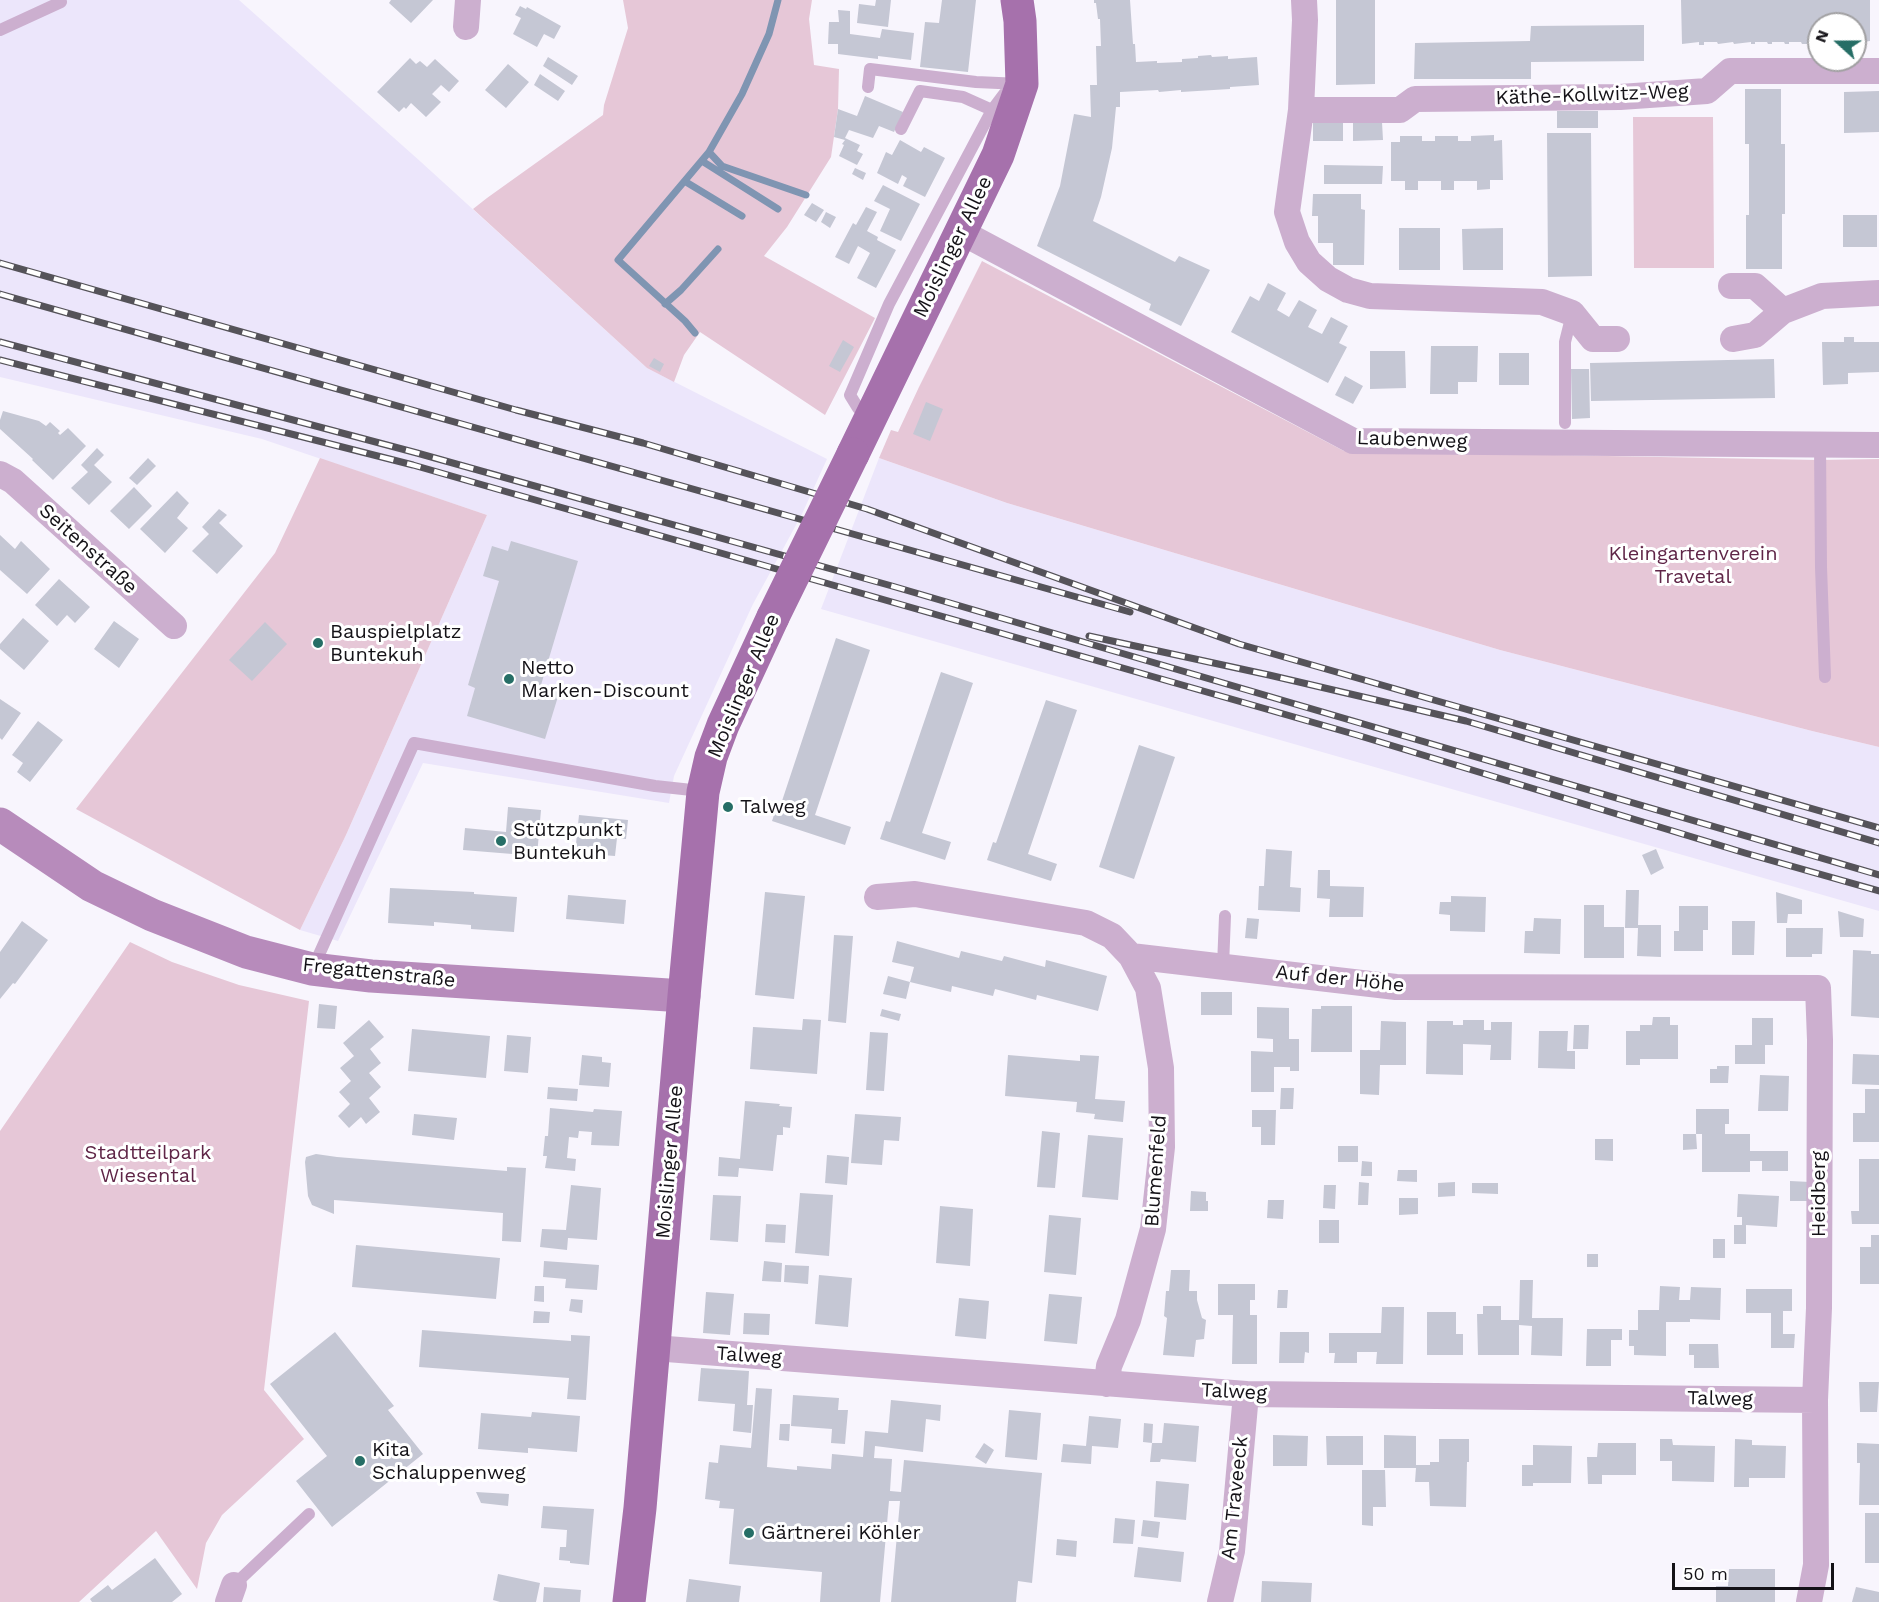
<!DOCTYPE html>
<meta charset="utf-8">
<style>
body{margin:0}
#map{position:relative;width:1879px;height:1602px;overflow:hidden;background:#f8f5fd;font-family:"Work Sans",sans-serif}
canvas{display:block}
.north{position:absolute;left:1807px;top:12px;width:60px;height:60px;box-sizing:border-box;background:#fff;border:2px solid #a1a0a2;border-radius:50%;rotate:291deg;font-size:16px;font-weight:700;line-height:24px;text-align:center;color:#141217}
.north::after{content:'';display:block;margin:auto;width:21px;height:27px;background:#266e66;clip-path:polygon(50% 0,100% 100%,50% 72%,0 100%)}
.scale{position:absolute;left:1672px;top:1563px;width:162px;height:27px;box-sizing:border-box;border:3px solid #141217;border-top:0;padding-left:8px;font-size:18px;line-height:21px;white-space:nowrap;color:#141217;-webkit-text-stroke:4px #fff;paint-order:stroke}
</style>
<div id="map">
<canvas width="1879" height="1602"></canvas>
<div class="north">N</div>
<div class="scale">50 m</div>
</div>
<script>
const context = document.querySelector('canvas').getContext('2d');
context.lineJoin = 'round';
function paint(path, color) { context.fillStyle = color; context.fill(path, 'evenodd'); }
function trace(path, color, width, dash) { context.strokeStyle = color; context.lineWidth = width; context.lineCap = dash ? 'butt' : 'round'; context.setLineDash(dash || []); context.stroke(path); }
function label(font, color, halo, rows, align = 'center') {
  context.font = font + ' "Work Sans",sans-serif'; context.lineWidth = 6; context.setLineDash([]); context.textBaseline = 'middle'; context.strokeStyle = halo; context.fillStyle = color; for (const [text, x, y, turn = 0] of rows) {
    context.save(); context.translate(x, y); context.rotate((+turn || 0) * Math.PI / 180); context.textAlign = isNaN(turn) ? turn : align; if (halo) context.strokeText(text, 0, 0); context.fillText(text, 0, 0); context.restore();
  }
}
paint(new Path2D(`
 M0,0H239L421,162L647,368L827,459L802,514L753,604L674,776L669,803L423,763L338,941L300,930L346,835L487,515L262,439L0,377Z
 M879,458L1007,503L1500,650L1812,731L1879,747V911L821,609Z`), '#ece6fb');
paint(new Path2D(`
 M623,0H812L809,19L814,65L839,69L838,109L831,157L787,227L764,256L875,318L825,415L700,332L684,355L674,382L647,368L473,209L487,198L603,115L604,105L628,28Z
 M1633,117H1713L1714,268H1634Z
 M982,261L1344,451L1818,460L1879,459V747L1812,731L1500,650L1007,503L879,458L891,430L898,432L919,387Z
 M320,458L487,515L346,835L300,930L76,809L275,553Z
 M130,942L172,962L239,985L309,1001L264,1390L304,1439L222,1515L206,1543L197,1589L156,1531L79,1602H0V1131Z`), '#e6c7d7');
trace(new Path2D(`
 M709,152L722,166L806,195
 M702,161L778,209
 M686,182L742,216
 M665,304L681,290L718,249
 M695,333L685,321L618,260L709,152L742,94L769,34L778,0`), '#7f95b2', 7);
paint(new Path2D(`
 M391,0H433L411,23L389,3Z
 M876,0H891L888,27L857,23L859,4L875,6Z
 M942,0H976L968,72L920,67L925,22L939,23Z
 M1094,0H1130L1133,44H1135L1136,62L1157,61V63L1182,62V59L1198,58V56L1211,55L1212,57L1228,56V59L1257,57L1259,85L1230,87V89L1181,92V90L1159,92L1158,90L1120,92V107H1116L1112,148L1101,197L1093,221L1175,262L1179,256L1210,270L1181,326L1149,310L1151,304L1037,246L1060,186L1074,114L1091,117L1090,85H1097L1096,46H1101L1100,19H1098L1096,3H1094Z
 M1336,0H1375V84L1336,85Z
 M1681,0H1870V41L1855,43V24H1819V42H1807V44H1802L1801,42H1789V44H1785L1784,42H1772V44H1768L1767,42H1755V44H1751V42L1734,44L1733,42L1718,44L1717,42H1704V45H1699V42L1682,44Z
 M520,6L526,9L527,7L561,26L554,39L544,34L537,47L513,34L521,18L515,15Z
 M838,10L850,11V34L880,38L882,29L914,33L911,60L878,56V59L838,54V44H828L829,22H839Z
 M1644,25V61L1531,62V79H1414L1415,43L1530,41L1531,26Z
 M548,57L578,76L572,85L543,66Z
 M410,58L416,64L420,61L427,67L435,59L459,81L449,92L441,85L432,94L441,102L426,117L411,103L406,109L404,107L399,112L377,92Z
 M508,64L529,82L506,108L485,90Z
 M540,74L565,91L558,101L534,85Z
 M1745,89H1781V144H1785V214H1782V269H1746V215H1749V144H1745Z
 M1879,91V132L1844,133V92Z
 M865,96L903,112L894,132L879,126L873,138L849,130L845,138L860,145L857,151L863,154L857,165L839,156L844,145L842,144L845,140L834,137L838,109L857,116Z
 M1557,111H1598V128H1557Z
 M1382,122L1383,140L1353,141V123Z
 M1313,123H1343V141H1313Z
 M1547,133H1591L1592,276L1548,277Z
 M1494,135V141L1502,140L1503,180H1490V189L1477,190V181H1454V190H1441V181H1418V190H1405V181H1391V142H1400V136H1422V141H1435V136H1458V141H1471V136Z
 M900,140L921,152L924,147L945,158L925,197L903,186L907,178L902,175L898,184L877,173L886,152L892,155Z
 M1324,165L1383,166L1382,184H1324Z
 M855,168L866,173L863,180L852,174Z
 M883,185L920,204L901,241L880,231L890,209L874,201Z
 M1313,194H1361V209L1365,210L1364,265H1333V243H1318V216H1312Z
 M812,203L824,210L816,222L804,215Z
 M866,207L877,212L867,231L878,237L877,240L896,250L876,288L857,278L870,253L858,246L849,264L835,257L853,223L856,225Z
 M826,212L836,217L830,228L821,222Z
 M1843,215H1877V247H1843Z
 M1399,228H1440V270H1399Z
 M1503,228V270H1463L1462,229Z
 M1268,283L1286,293L1277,310L1289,317L1299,300L1317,310L1308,327L1322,334L1331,317L1348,326L1339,343L1347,347L1328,383L1231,332L1250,296L1259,301Z
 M1844,337H1854V342H1879V372L1848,373V384L1823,385L1822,342H1844Z
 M843,340L854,347L840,372L829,366Z
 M1431,346H1478L1477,382H1458V394H1430Z
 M1370,351H1405L1406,388L1370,389Z
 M1499,353H1529V385H1499Z
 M654,358L664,364L660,372L649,366Z
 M1774,359L1775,398L1591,401L1590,363Z
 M1571,369H1589L1590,418L1572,419Z
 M1345,376L1363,386L1353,404L1335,395Z
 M926,402L943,409L930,441L913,434Z
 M3,411L39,421L46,426L50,422L60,431L58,433L60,435L68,428L86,446L53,480L32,460L33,459L0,429V420Z
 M97,448L104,455L94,465L112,482L89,505L71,488L88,472L81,465Z
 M148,458L156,466L137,485L129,478Z
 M134,487L152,506L129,529L110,511Z
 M177,491L189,503L177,518L188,528L165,553L140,529Z
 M219,509L227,515L219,523L243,546L217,574L192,551L209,534L202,527Z
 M0,535L15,549L21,541L50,569L27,594L0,570Z
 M511,541L578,561L541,685L560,690L545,739L467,716L475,688L468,685L499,581L483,576L492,546L508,551Z
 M59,579L90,607L75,623L67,615L57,626L35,605Z
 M23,618L49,641L24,670L0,649V644Z
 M114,621L139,639L119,668L94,649Z
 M265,622L287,644L252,681L229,660Z
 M836,638L870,650L815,815L851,827L845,845L772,821L778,803L781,804Z
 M941,672L973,683L922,833L951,842L945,860L880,839L886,821L890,822Z
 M0,699L21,713L2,740L0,738Z
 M1046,700L1077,710L1028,854L1057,864L1051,881L987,860L993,842L996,843Z
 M38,721L63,740L30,782L17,772L23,763L12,755Z
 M1139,745L1175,757L1134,879L1099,867Z
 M508,807L541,810L537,856L463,850L465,828L506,832Z
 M579,815L628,820L626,839L617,838L615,856L575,853Z
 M1266,849L1292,851L1290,887L1301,888L1300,912L1258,910L1259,886H1264Z
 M1656,849L1664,868L1651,875L1642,855Z
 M1318,870H1330V886L1364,887L1363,917H1329L1330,899L1317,898Z
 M390,888L474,892V894L517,897L514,932L471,929V925L434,922V926L388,923Z
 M1626,890H1639L1638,925H1661V957L1637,956L1638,928H1625Z
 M765,892L805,896L794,999L755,995Z
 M1776,892L1802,900V914H1788L1787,923H1777Z
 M568,895L626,900L624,924L566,919Z
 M1451,896L1486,897L1485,932L1450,931V915L1439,914L1440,902H1451Z
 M1584,905H1604V927H1624V958H1584Z
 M1679,906H1708V930H1703V951H1674V931H1679Z
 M1838,911L1864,919L1863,937H1840Z
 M1247,918L1259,919L1257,939L1245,938Z
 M1534,918L1561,919L1560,954L1524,953L1525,931H1533Z
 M22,921L48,940L15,984L13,983L0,999V952Z
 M1732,921H1755L1754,955H1732Z
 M1786,928H1823L1822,954H1812V957H1786Z
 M834,935L853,936L846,1023L828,1021Z
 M897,941L959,958L961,951L1002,961L1004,956L1045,967L1046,960L1107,976L1098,1011L1037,995L1036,1000L995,989L993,996L952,986L951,992L910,982L914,967L892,962Z
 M1853,950L1871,951V954H1879V1018L1851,1016Z
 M888,976L910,982L906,999L883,994Z
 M1201,992H1232V1015H1201Z
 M319,1004L337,1006L335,1029L317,1028Z
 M1321,1006H1352V1052H1311L1312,1009H1321Z
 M1257,1007L1289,1008V1039H1299V1071H1290V1067H1274V1092H1251V1051L1273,1052V1039L1257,1038Z
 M882,1009L901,1014L899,1021L880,1016Z
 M1653,1017H1670V1025H1678V1059H1640V1065H1626V1031H1640V1025H1652Z
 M1752,1018H1773V1045H1765V1064H1735V1045H1752Z
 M803,1019L821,1020L817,1074L750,1069L753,1027L802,1030Z
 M369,1020L384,1037L370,1049L381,1063L369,1073L381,1087L369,1098L380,1112L366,1124L361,1117L349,1128L338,1116L350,1104L339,1092L351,1081L340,1068L354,1056L343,1043Z
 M1463,1020H1484V1030H1491V1022H1512L1511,1060H1490L1491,1045L1463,1044V1075L1426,1074L1427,1021H1453V1025H1463Z
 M1381,1021L1406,1022V1065H1380L1379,1095L1360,1094V1050H1380Z
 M1574,1025H1589L1588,1049H1573Z
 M412,1029L490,1036L486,1078L408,1071Z
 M1539,1031H1568L1567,1051H1575V1069L1538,1068Z
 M870,1032L888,1033L884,1091L866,1090Z
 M507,1035L531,1037L528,1073L504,1071Z
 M1853,1054L1879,1055V1085L1852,1084Z
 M582,1055L602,1057V1062L611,1063L609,1087L579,1085Z
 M1008,1055L1080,1061V1055L1099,1056L1095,1099L1125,1101L1123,1122L1094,1119L1095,1114L1076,1112L1077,1102L1005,1096Z
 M1717,1066H1729L1728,1083H1710V1069H1717Z
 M1760,1075L1789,1076L1788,1111H1758Z
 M548,1087L578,1089L577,1101L547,1099Z
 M1281,1088H1294L1293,1109H1280Z
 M1865,1089H1879V1142H1853V1113H1865Z
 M745,1101L780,1104L779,1106L792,1107L790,1128L783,1127V1135H777L773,1171L739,1168L738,1177L718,1176L719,1157L740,1159Z
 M550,1108L593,1112L594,1109L622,1111L619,1146L591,1145L592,1132L579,1131L578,1138L569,1137L567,1158L576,1159L575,1171L545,1168L547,1156H543L545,1136H548Z
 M1696,1109H1729V1124H1725V1134H1750V1151H1788V1171H1762V1161H1750V1172H1702V1134H1696L1697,1149L1683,1150V1134H1696Z
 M1252,1110H1276L1275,1145H1261V1127H1252Z
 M414,1114L457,1118L454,1140L412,1135Z
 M855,1114L901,1117L899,1141L884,1140L882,1165L851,1163Z
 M1042,1131L1060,1133L1055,1188L1037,1187Z
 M1088,1135L1123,1138L1118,1200L1082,1197Z
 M1595,1139H1613V1161L1595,1160Z
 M1338,1146H1358V1162H1338Z
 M316,1154L337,1157L507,1171V1167L526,1168L521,1242L502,1241L503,1213L334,1200V1214L312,1205L308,1196L305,1162L306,1157Z
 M827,1155L849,1157L847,1185L825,1183Z
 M1859,1159H1879V1224H1852L1851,1211H1859Z
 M1362,1161L1372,1162V1176H1361Z
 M1398,1170H1417V1182L1397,1181Z
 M1790,1181L1810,1182L1809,1201H1790Z
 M1359,1182L1369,1183L1368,1205H1358Z
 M1455,1182V1196L1438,1197V1183Z
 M1472,1183H1498V1194L1472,1193Z
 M571,1185L601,1188L597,1240L568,1238L567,1250L540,1247L542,1229L566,1230Z
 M1324,1185H1336L1335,1209L1323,1208Z
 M1191,1191L1206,1192V1201H1208V1211H1190Z
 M800,1193L833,1195L829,1256L795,1253Z
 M1738,1194L1779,1196L1777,1227L1746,1225V1244H1734V1225H1742V1217H1737Z
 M713,1195L741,1196L738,1242L710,1240Z
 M1399,1198H1418V1214L1399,1215Z
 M1268,1200H1284L1283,1219L1267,1218Z
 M940,1206L973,1209L970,1266L936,1263Z
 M1049,1215L1081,1218L1076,1275L1044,1272Z
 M1319,1220H1339V1243H1319Z
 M766,1224L786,1225L785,1243L765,1242Z
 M1871,1235H1879V1284H1860V1247H1871Z
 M1713,1239H1725V1258H1713Z
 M356,1245L500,1258L496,1299L352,1287Z
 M1587,1254H1598V1267H1587Z
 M544,1261L599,1265L597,1290L565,1288L566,1279L543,1277Z
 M764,1261L782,1263L781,1282L762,1281Z
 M785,1265L809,1266L808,1284L784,1282Z
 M1171,1270H1190L1189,1291H1197V1300L1202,1318L1206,1320L1204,1339L1196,1340L1194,1357L1163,1355L1167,1318L1164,1316L1166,1291H1169Z
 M819,1275L852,1278L848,1327L815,1324Z
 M1520,1280H1533L1532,1318H1563L1562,1356L1531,1355L1532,1326L1519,1325V1355H1478L1477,1314H1483V1306H1501V1320H1519Z
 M1218,1284H1255V1300H1250V1315H1257V1364H1232L1233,1315H1218Z
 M535,1286H544V1302L534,1301Z
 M1660,1286L1680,1287L1679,1300H1690L1691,1287L1721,1288L1720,1320L1690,1319V1322H1666V1356L1634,1355V1346H1629V1330H1638V1310H1659Z
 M1746,1289H1792V1311H1783V1334H1795L1794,1348H1771V1313H1746Z
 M1278,1290H1288L1287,1308H1277Z
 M706,1292L734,1294L730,1335L703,1333Z
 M1049,1294L1082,1297L1077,1344L1044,1341Z
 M959,1298L989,1301L986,1339L955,1336Z
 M571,1299L583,1300L582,1313L569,1311Z
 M1382,1307H1404L1403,1364H1376L1377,1352H1357V1363H1334L1335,1353H1329V1333H1381Z
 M534,1311L550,1312L549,1323H533Z
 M1427,1312H1456V1334H1463V1355H1427Z
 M744,1313L770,1314L769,1335L743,1334Z
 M1587,1329H1622V1340H1611V1366H1586Z
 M422,1330L571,1341V1335L590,1336L586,1400L567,1399L569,1378L419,1367Z
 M335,1332L394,1406L388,1410L423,1454L332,1527L296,1481L327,1456L270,1384Z
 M1280,1332H1309V1353L1305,1352L1304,1363H1279Z
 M1689,1344H1718L1719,1368H1694V1355H1689Z
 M701,1368L749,1371L747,1405H753L751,1433L733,1431L735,1404L698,1401Z
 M1859,1382H1879L1877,1412H1860Z
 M756,1388L772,1389L767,1467L797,1470V1466L831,1469L832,1454L863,1457L865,1431L888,1433L891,1400L941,1405L940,1421L926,1419L923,1452L875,1446L874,1458L892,1459L890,1491L901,1492L904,1460L1042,1473L1032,1583L1018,1581L1016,1602H891L900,1501H889L880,1602H820L822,1572L729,1564L734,1509L719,1508L720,1501L705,1499L709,1462L718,1463L720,1445L751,1448Z
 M793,1395L839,1398L838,1410H848L845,1444L831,1443L832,1429L791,1426Z
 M1009,1410L1041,1413L1037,1460L1005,1457Z
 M532,1412L580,1416L577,1452L528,1448V1453L478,1449L481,1413L531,1417Z
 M1089,1416L1121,1419L1118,1448L1092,1446L1091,1464L1061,1462L1063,1444L1086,1446Z
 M1144,1423L1153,1424L1152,1443L1143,1442Z
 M1164,1423L1199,1426L1196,1462L1161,1459L1160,1462H1150L1152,1443H1162Z
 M780,1424H790L789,1441L779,1440Z
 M1273,1435L1308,1436L1307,1466H1273Z
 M1384,1435L1416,1436V1465H1430V1462H1439V1439H1469V1462H1467L1466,1507L1430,1506L1429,1482H1415L1416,1468H1384Z
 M1326,1436H1363V1465H1327Z
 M1660,1439H1672L1673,1445L1715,1446L1714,1482L1672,1481V1461H1660Z
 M1735,1439L1752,1440V1445L1786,1446L1785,1478H1749V1487H1734Z
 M984,1443L994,1450L986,1464L975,1457Z
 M1598,1443H1636V1475H1602V1484H1588L1587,1457H1597Z
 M1857,1443L1879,1444V1505H1859L1860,1463H1857Z
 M1533,1445L1572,1446L1571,1483H1533V1486H1522V1465H1533Z
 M1362,1470H1385L1386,1507H1373V1526L1362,1525Z
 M1156,1481L1189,1484L1186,1520L1154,1517Z
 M476,1492L509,1494L508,1506L481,1503Z
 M543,1506L594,1509L589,1565L570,1563V1561L559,1560L560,1547H566L567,1530L541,1528Z
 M1865,1513H1879V1563H1865Z
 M1115,1518L1135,1520L1133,1544L1113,1543Z
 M1143,1520L1160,1522L1158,1538L1141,1536Z
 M1057,1539L1077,1541L1076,1557L1056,1555Z
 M1138,1547L1184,1552L1181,1582L1134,1577Z
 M155,1558L182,1594L172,1602H92L90,1599L108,1585L112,1590Z
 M1729,1569H1775V1602H1716V1586H1728Z
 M498,1574L540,1583L536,1602H500L493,1600Z
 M689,1579L741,1586L739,1602H686Z
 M1262,1581L1312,1583L1311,1602H1261Z
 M544,1587L581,1590L580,1602H543Z
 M1856,1587L1879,1592V1602H1852Z`), '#c5c7d4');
trace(new Path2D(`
 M0,30L61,2
 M868,87L870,69L976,82L1021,84
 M901,129L920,91L963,97L992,110
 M871,415L858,408L850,395L889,304L992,110L1004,94L1011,91
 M1565,423V342L1572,314
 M1820,445L1821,567L1825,677
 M1223,966L1225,916
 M313,968L414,743L655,786L701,791
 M234,1585L309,1514`), '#ccafcf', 12);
trace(new Path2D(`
 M1304,0L1305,20L1301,110L1287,212L1297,242L1309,262L1328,279L1348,290L1370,296L1542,302L1572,313L1593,339H1617
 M466,27L468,0
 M1301,110H1400L1415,99L1620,97L1707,91L1730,71H1879
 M961,232L1353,441L1879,445
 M1731,286H1755L1783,311
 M1733,339L1755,335L1783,311L1822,296L1879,293
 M0,474L13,481L174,626
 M877,897L915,894L1086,923L1112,936L1131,956L1148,988L1161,1068L1162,1147L1153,1229L1128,1320L1109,1366L1107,1384
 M1131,956L1396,987L1818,988L1820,1040L1819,1308L1815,1400L1816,1565L1809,1602
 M654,1348L1246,1394L1815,1400
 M228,1602L234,1585
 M1220,1602L1232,1551L1246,1394`), '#ccafcf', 26);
trace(new Path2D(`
 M0,824L92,886L152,915L246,952L312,969L371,976L684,996`), '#b78bbb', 33);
trace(new Path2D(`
 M853,454L998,155L1022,84L1020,21L1017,0
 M629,1602L640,1508L684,996L703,792L711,757L723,725L773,617`), '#a671ac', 33);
const rail = new Path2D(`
 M0,263L516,410L643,443L867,509L1239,644L1879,828
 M0,294L1130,612
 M0,342L417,453L892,586L1879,875
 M0,360L413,465L1357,735L1745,853L1879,891
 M1089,636L1269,675L1466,721L1879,843`);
trace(rail, '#555359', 7);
trace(rail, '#fff', 4.5, [14]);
trace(new Path2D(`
 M773,617L853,454`), '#a671ac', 33);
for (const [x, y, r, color] of [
 [318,643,6,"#266e66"],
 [509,679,6,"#266e66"],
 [728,807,6,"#266e66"],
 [501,841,6,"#266e66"],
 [360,1461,6,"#266e66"],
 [749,1533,6,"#266e66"]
]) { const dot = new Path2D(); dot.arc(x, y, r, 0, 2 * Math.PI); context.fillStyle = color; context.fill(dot); trace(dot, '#fff', 2); }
label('20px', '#141217', '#fff', [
 ["Käthe-Kollwitz-Weg",1592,95,-2],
 ["Moislinger Allee",953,247,-64],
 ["Laubenweg",1412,440,2],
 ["Seitenstraße",88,549,42],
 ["Moislinger Allee",744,686,-67],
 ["Fregattenstraße",379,973,6],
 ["Auf der Höhe",1340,979,6],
 ["Moislinger Allee",670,1162,-85],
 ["Blumenfeld",1156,1171,-86],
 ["Heidberg",1819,1194,-90],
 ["Talweg",749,1356,4],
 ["Talweg",1234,1392,3],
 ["Talweg",1720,1399,1],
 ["Am Traveeck",1235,1498,-84]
]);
label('20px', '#5f2547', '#fff', [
 ["Kleingartenverein",1693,554],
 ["Travetal",1693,577],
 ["Stadtteilpark",148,1153],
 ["Wiesental",148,1176]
]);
label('20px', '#141217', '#fff', [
 ["Bauspielplatz",330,632],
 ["Buntekuh",330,655],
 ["Netto",521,668],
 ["Marken-Discount",521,691],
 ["Talweg",740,807],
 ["Stützpunkt",513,830],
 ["Buntekuh",513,853],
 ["Kita",372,1450],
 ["Schaluppenweg",372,1473],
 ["Gärtnerei Köhler",761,1533]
], 'left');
</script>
